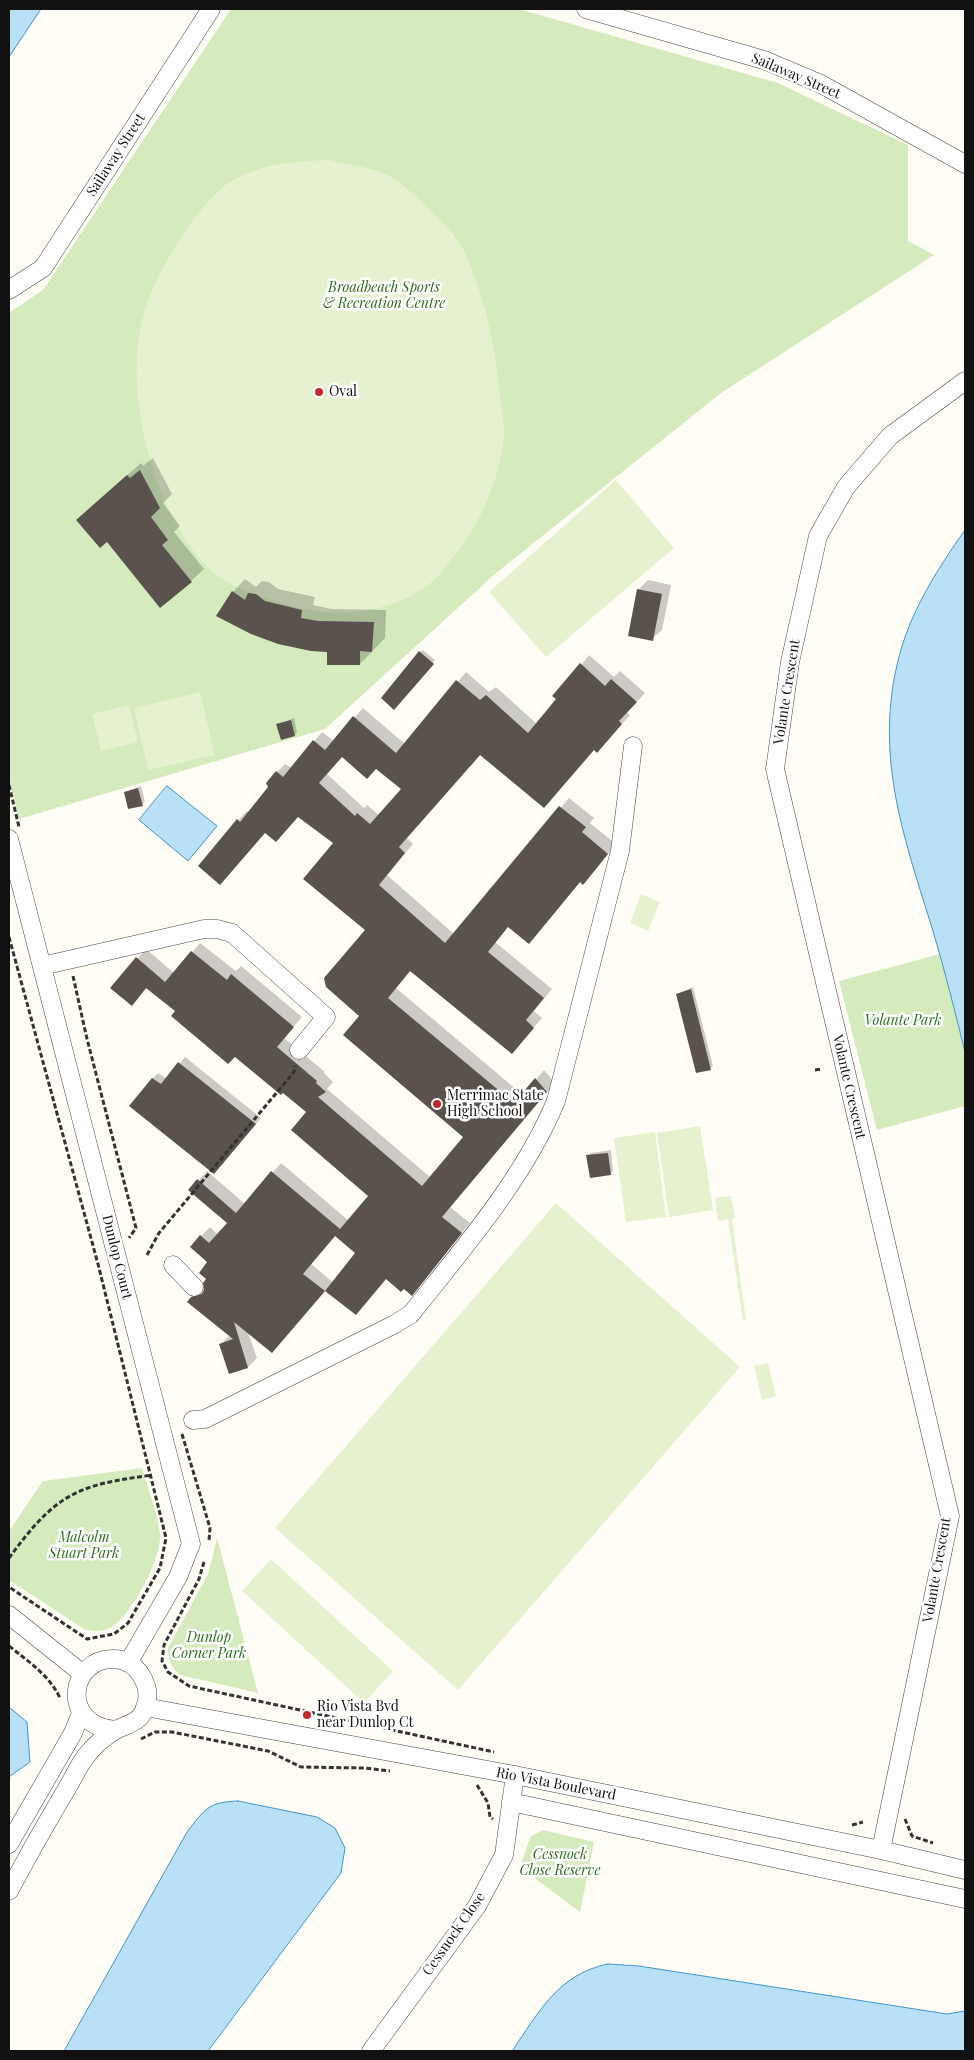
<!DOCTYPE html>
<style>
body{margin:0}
#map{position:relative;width:974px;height:2060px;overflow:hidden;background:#fffdf5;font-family:"Playfair Display",serif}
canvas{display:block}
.frame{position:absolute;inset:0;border:10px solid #111;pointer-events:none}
</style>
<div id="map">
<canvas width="974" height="2060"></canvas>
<div class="frame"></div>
</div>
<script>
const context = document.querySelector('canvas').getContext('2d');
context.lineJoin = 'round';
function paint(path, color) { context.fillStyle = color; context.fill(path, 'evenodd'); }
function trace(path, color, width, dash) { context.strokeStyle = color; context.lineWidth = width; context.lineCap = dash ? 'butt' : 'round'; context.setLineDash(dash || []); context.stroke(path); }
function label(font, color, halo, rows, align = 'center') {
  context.font = font + ' "Playfair Display",serif'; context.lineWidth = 5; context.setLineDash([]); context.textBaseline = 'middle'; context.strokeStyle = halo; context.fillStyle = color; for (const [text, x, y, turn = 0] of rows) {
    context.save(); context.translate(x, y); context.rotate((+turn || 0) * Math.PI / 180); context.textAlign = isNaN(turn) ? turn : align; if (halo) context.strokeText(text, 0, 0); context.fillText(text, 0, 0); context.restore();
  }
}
paint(new Path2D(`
 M231,9H519L778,83L908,145V241L934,255L721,393L495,574L325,729L19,819L9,778V313L43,290Z
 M940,954L965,1052V1106L877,1130L839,981Z
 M142,1468C148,1489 158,1513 160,1535C162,1558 130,1618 110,1628C101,1632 93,1632 84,1629L9,1580V1531L43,1481Z
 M217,1538L258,1693L180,1675C171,1667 168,1660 168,1648L208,1574Z
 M543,1830L594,1842L580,1912L520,1867L531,1836Z`), '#d5ebbd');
paint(new Path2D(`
 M330,160C348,165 371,167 387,175C405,183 453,230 462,247C486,296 496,351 501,405C502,415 505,427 504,437C500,477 480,526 454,556C447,564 441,574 433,581C399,609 352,618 310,610C283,605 233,590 213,572C155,520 122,392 143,317C150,289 164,265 179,241C188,225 214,191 230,182C262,163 294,161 330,160Z
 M616,480L674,548L546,657L489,592Z
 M200,692L215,755L148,770L134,708Z
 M129,705L138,742L101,751L92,714Z
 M641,894L660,902L648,931L630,923Z
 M700,1126L713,1210L669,1217L657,1133Z
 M655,1132L666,1217L626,1222L614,1138Z
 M731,1196L735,1218L732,1219L746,1320L743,1321L728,1219L718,1221L715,1198Z
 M556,1203L740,1367L458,1690L275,1528Z
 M768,1363L776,1396L762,1400L754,1366Z
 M271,1559L393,1671L364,1703L242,1591Z`), '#e6f2cf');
const water = new Path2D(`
 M9,9H41L9,57Z
 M965,530V1052C955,1012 945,971 933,931C905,841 875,760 897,665C908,615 936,571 965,530Z
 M167,786L217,826L188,861L139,820Z
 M9,1707L27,1722L30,1762L9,1777Z
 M238,1801L317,1817L335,1828L345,1848L341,1873L208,2051H64L187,1832C205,1809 208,1802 238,1801Z
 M608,1964L639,1966L947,2014L965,2011V2051H512C539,2012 558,1974 608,1964Z`);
paint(water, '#b9e0f7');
trace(water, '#3f96cf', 1);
paint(new Path2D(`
 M153,458L172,494L163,503L180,526L174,532L204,569L191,581L91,507L141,463L143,466Z
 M245,579L256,587L262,581L269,582L278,589L315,597L313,605L331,609L386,610L385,638L360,664L328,650H311L233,592Z
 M648,580L671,585L662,630L652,639L638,590Z
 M423,650L435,660L397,705L420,652Z
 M589,655L614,677L620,671L645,693L627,712L630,715L606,742L595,749L481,754L407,838L413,844L387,875L454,934L569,798L594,818L590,823L616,844L592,874L583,883L581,881L529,943L508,926L495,942L552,989L534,1011L542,1018L520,1043L411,970L396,988L523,1095L544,1070L555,1083L450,1207L470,1223L412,1294L387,1278L356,1314L326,1290L281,1342L248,1332L257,1358L248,1367L230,1373L221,1344L230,1335L192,1298L205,1288L208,1279L209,1262L201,1236L210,1227L218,1235L228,1223L190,1189L207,1171L245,1204L281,1163L349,1221L370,1195L308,1112L147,988L132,1004L112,988L146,949L174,973L200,943L236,971L241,966L302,1017L284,1038L325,1072L324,1073L333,1082L327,1089L431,1178L465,1137L361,1016L366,930L334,843L299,816L200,866L238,820L247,811L249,813L270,787L277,772L285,764L292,768L322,732L334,741L363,708L405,744L466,672L489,692L496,687L537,724ZM343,756L376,768L403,789L379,815L367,805L364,808L327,774ZM336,1235L357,1253L334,1283L311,1264Z
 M294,718L297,732L295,735L278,725Z
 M141,786L145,802L142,805L126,792Z
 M693,987L713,1066L710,1069L677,994Z
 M185,1057L261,1118L220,1167L152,1079L158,1073L167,1079Z
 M611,1150L613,1171L611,1174L588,1156L591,1153Z`), '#0003');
paint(new Path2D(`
 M140,470L160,508L151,517L168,540L162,545L192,582L160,608L107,542L100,548L76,520L127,475L130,478Z
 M637,589L662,594L653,641L628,636Z
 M232,591L245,600L248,593L256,594L265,601L302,610L301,618L318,621L374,622L372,652L360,651V665H327V652L311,651L278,644L251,634L216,616Z
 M419,651L434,664L394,710L381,698Z
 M580,663L605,686L611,679L637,702L619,721L622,724L597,753L594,750L544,808L480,755L399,847L405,853L379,885L445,943L559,806L586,827L582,832L608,854L583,885L580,882L529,944L508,927L488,952L544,998L526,1020L534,1028L512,1054L410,971L388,998L514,1103L535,1078L547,1092L442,1217L462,1233L412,1296L404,1289L401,1292L386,1279L356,1315L325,1291L272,1353L234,1322L248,1368L229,1374L219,1344L233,1339L187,1302L191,1297L202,1294L204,1290L203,1283L206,1279L199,1273L207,1262L190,1247L200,1235L209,1243L227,1223L188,1190L197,1179L236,1213L271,1171L340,1229L368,1196L291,1130L306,1112L283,1093L281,1095L235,1057L228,1064L171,1016L175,1011L146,988L132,1006L110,988L136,957L165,982L191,951L227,980L231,974L294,1027L277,1047L317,1081L316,1083L326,1092L318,1097L422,1186L463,1137L343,1035L359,1016L326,987L324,978L365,930L303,879L333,843L298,817L276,842L265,833L220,885L198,866L237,819L240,822L268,787L266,783L276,771L283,777L313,740L325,750L353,716L396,753L456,680L480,700L486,695L528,733L556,699L552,696ZM342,757L367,779L376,769L401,789L370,824L357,813L355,816L319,783ZM335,1236L355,1253L325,1291L303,1274Z
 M291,720L295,736L281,740L276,724Z
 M138,788L143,806L128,809L124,792Z
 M691,989L711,1070L696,1073L676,994Z
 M178,1062L256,1124L214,1174L129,1106L152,1078L161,1084Z
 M608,1153L611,1175L590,1178L586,1155Z`), '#5a524d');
const minor = new Path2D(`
 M586,9L764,60L821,84L965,164
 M9,290L43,268L211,9
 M9,839L191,1544L178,1577L128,1663
 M42,966L204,929H217L232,933L326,1017L299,1050
 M173,1265L194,1287
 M193,1420L205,1419L395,1324L411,1314C464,1247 523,1180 556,1101L620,851L633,746
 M9,1615L83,1674
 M145,1707L515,1775L881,1850L965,1870
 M511,1802L965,1899
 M9,1844L73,1733L81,1713
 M881,1850L950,1516L775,769L790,662L818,536L846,487L890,436L965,381
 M9,1891C26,1859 44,1827 63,1795C71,1783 77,1768 86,1756C93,1747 104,1737 114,1731C128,1723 140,1724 146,1706C152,1685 137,1660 115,1659C69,1657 59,1725 115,1730
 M371,2051L477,1906L504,1855L515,1775`);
trace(minor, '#444', 19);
trace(new Path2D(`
 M9,785L19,827
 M9,937L98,1264L166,1538L160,1568L128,1623L114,1634L87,1639L9,1587
 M73,976L87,1039L136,1228L129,1238
 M815,1070L822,1069
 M147,1255L159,1233L294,1072L295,1066
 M182,1434L210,1528L209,1541
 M9,1558C26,1535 47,1507 74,1494C97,1482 126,1479 152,1475
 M204,1562L199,1579L164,1645L162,1661L168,1672L189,1686L494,1752
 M9,1646C29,1662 49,1675 60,1698
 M141,1739L155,1732H172L268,1751L301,1767L365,1768L390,1771
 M477,1785L488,1803L490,1817L493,1819
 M905,1819L912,1836L933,1843
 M852,1825L863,1822`), '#333', 3, [5, 2.5]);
trace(minor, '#fff', 18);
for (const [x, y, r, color] of [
 [319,392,5,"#c4262e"],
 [437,1104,5,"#c4262e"],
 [307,1715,5,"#c4262e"]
]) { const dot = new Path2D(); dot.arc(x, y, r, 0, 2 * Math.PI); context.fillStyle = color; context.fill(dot); trace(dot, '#fff', 2); }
label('14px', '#111', '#fff', [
 ["Sailaway Street",796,76,23],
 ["Sailaway Street",116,155,-57],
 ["Volante Crescent",787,692,-81],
 ["Volante Crescent",849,1087,77],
 ["Dunlop Court",117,1257,76],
 ["Volante Crescent",937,1570,-80],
 ["Rio Vista Boulevard",556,1784,11],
 ["Cessnock Close",454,1934,-55]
]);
label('italic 14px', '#2f6b1f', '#fff', [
 ["Broadbeach Sports",384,288],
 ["& Recreation Centre",384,304],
 ["Volante Park",903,1021],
 ["Malcolm",84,1538],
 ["Stuart Park",84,1554],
 ["Dunlop",209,1638],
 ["Corner Park",209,1654],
 ["Cessnock",560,1855],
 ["Close Reserve",560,1871]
]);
label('14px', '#111', '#fff', [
 ["Oval",329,392],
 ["Merrimac State",447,1096],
 ["High School",447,1112],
 ["Rio Vista Bvd",317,1707],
 ["near Dunlop Ct",317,1723]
], 'left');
</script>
